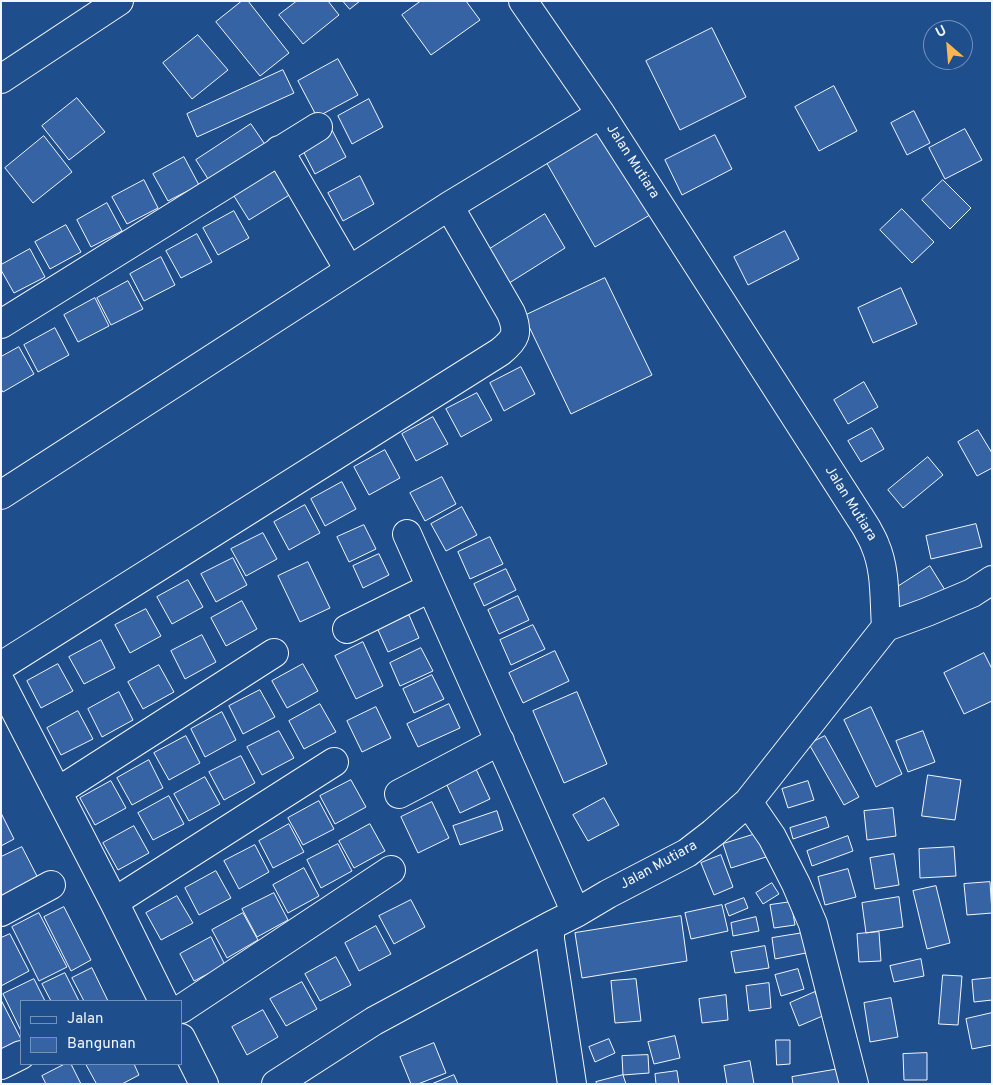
<!DOCTYPE html>
<style>
body{margin:0}
#map{position:relative;width:993px;height:1085px;overflow:hidden;background:#1f4e8c;font-family:Overpass,sans-serif}
canvas{display:block}
.frame{position:absolute;inset:0;border:2px solid #f2f6ff;pointer-events:none}
.legend{position:absolute;left:20px;top:1000px;width:162px;height:65px;box-sizing:border-box;background:#1f4e8c;border:1px solid #7391ba;margin:0;padding:6px 9px;list-style:none;font-size:15px;color:#f2f6ff}
.legend li{display:flex;align-items:center;gap:10px;height:25px}
.legend b{width:25px;border:1px solid #7391ba}
.north{position:absolute;left:923px;top:20px;width:50px;height:50px;box-sizing:border-box;background:#1f4e8c;border:1px solid #7391ba;border-radius:50%;rotate:333deg;font-size:14px;font-weight:700;line-height:20px;text-align:center;color:#f2f6ff}
.north::after{content:'';display:block;margin:auto;width:18px;height:22px;background:#ffb74d;clip-path:polygon(50% 0,100% 100%,50% 72%,0 100%)}
</style>
<div id="map">
<canvas width="993" height="1085"></canvas>
<div class="frame"></div>
<ul class="legend">
<li><b style="height:6px;background:#1f4e8c"></b>Jalan</li>
<li><b style="height:14px;background:#3563a3"></b>Bangunan</li>
</ul>
<div class="north">U</div>
</div>
<script>
const context = document.querySelector('canvas').getContext('2d');
context.lineJoin = 'round';
function paint(path, color) { context.fillStyle = color; context.fill(path, 'evenodd'); }
function trace(path, color, width, dash) { context.strokeStyle = color; context.lineWidth = width; context.lineCap = dash ? 'butt' : 'round'; context.setLineDash(dash || []); context.stroke(path); }
function label(font, color, halo, rows, align = 'center') {
  context.font = font + ' Overpass,sans-serif'; context.lineWidth = 4; context.setLineDash([]); context.textBaseline = 'middle'; context.strokeStyle = halo; context.fillStyle = color; for (const [text, x, y, turn = 0] of rows) {
    context.save(); context.translate(x, y); context.rotate((+turn || 0) * Math.PI / 180); context.textAlign = isNaN(turn) ? turn : align; if (halo) context.strokeText(text, 0, 0); context.fillText(text, 0, 0); context.restore();
  }
}
const building = new Path2D(`
 M242,1H248L289,53L260,76L216,22Z
 M297,1H328L339,15L303,44L279,15Z
 M343,1H360L350,9Z
 M421,1H466L480,20L431,55L402,15Z
 M712,28L746,97L680,130L646,61Z
 M198,35L228,70L192,99L163,63Z
 M338,59L358,95L317,117L298,81Z
 M283,70L294,93L197,137L187,114Z
 M834,86L857,131L819,151L795,107Z
 M77,98L105,132L69,160L42,126Z
 M369,99L383,127L352,144L338,116Z
 M914,111L930,143L907,155L891,123Z
 M601,119L655,212L595,247L541,153Z
 M251,124L266,146L210,182L196,160Z
 M965,129L982,160L945,179L929,148Z
 M332,130L346,157L315,174L301,147Z
 M715,135L732,169L682,195L665,160Z
 M44,136L72,172L33,203L5,168Z
 M184,157L199,185L168,201L153,174Z
 M276,170L291,194L249,220L234,196Z
 M360,176L374,204L343,221L328,193Z
 M144,180L158,208L127,224L112,197Z
 M943,180L971,208L950,229L922,200Z
 M107,203L122,231L91,247L77,220Z
 M902,209L934,242L912,263L880,230Z
 M234,211L249,238L218,255L203,228Z
 M545,214L565,248L506,285L485,252Z
 M66,225L81,252L50,269L35,242Z
 M785,231L799,259L748,285L734,257Z
 M197,234L212,262L181,278L166,251Z
 M30,249L45,277L14,293L1,270V265Z
 M161,257L175,285L144,301L130,274Z
 M605,278L652,375L571,414L524,316Z
 M128,281L143,309L111,325L97,298Z
 M901,288L917,324L873,343L858,308Z
 M95,298L109,326L78,342L64,315Z
 M55,328L69,355L38,372L24,345Z
 M19,347L34,374L3,392L1,389V357Z
 M521,367L535,394L504,411L490,383Z
 M864,382L878,407L848,424L834,400Z
 M477,393L492,420L461,437L446,409Z
 M433,417L448,444L416,461L402,434Z
 M872,428L884,449L861,462L848,441Z
 M978,430L992,453V468L977,476L958,442Z
 M385,450L400,478L369,495L354,467Z
 M928,457L943,475L903,508L888,490Z
 M442,477L456,504L425,521L410,493Z
 M342,482L356,509L325,526L311,499Z
 M305,505L320,533L289,550L274,522Z
 M462,507L477,535L446,551L431,524Z
 M976,524L982,547L931,559L926,536Z
 M364,525L376,549L349,562L337,537Z
 M263,533L277,559L246,576L231,549Z
 M490,537L503,564L470,579L458,552Z
 M379,554L389,575L363,588L353,566Z
 M233,558L247,585L216,602L201,574Z
 M308,562L330,608L300,622L278,576Z
 M930,566L945,590L900,619L885,595Z
 M506,569L516,590L484,606L474,584Z
 M188,580L203,607L172,624L157,597Z
 M518,596L529,620L499,634L488,610Z
 M242,601L257,629L226,646L211,618Z
 M146,609L161,636L130,653L115,625Z
 M409,615L419,638L388,652L378,630Z
 M533,625L545,649L511,665L500,640Z
 M202,635L216,662L185,679L171,651Z
 M101,640L115,668L84,684L69,657Z
 M363,642L383,686L356,699L335,656Z
 M421,648L433,671L400,686L390,663Z
 M555,651L569,681L523,703L509,673Z
 M984,653L992,669V701L964,714L944,673Z
 M58,664L73,691L41,708L27,681Z
 M303,664L318,691L287,708L272,681Z
 M159,665L174,692L143,709L128,682Z
 M432,675L444,699L414,713L403,689Z
 M260,690L275,717L243,734L229,706Z
 M119,692L133,720L102,737L88,709Z
 M577,692L607,764L564,783L533,711Z
 M320,704L336,732L304,749L289,721Z
 M449,704L460,728L418,747L407,724Z
 M376,707L391,738L362,752L347,721Z
 M871,707L902,774L876,787L844,720Z
 M78,711L93,739L61,755L47,728Z
 M222,712L236,740L205,757L191,729Z
 M279,731L294,758L262,775L247,747Z
 M923,731L935,762L908,772L896,741Z
 M186,736L200,763L169,780L154,753Z
 M825,736L859,797L844,805L809,744Z
 M241,756L255,783L224,800L209,772Z
 M149,760L163,788L132,805L117,778Z
 M475,767L490,799L460,813L445,781Z
 M928,775L961,780L955,820L922,816Z
 M205,777L220,804L189,821L174,794Z
 M351,780L366,807L335,824L320,796Z
 M111,781L126,808L95,825L80,798Z
 M808,781L814,800L788,808L782,789Z
 M169,796L184,824L153,840L138,813Z
 M604,798L619,825L588,841L573,815Z
 M319,801L334,829L303,845L288,818Z
 M432,802L449,838L418,853L401,817Z
 M893,808L896,836L867,840L864,811Z
 M497,811L503,830L460,845L453,826Z
 M1,813L14,839L1,846Z
 M826,817L829,827L793,839L790,828Z
 M289,824L304,852L273,868L259,841Z
 M370,824L385,851L354,868L339,841Z
 M134,826L149,853L118,870L103,843Z
 M759,833L766,857L731,868L723,844Z
 M848,836L853,851L812,866L807,851Z
 M338,844L352,871L321,888L307,860Z
 M255,845L269,872L239,889L224,861Z
 M22,847L39,880L1,899V857Z
 M954,847L956,876L920,878L919,849Z
 M894,854L899,885L875,889L870,858Z
 M721,855L733,887L714,895L701,863Z
 M304,868L319,896L288,913L273,885Z
 M848,869L856,897L825,905L818,877Z
 M216,871L231,898L199,915L185,888Z
 M990,882L992,913L967,915L964,884Z
 M772,883L779,894L763,904L756,893Z
 M936,886L950,943L927,949L913,891Z
 M274,893L288,920L257,937L242,909Z
 M177,896L193,923L161,940L146,913Z
 M899,897L903,927L866,933L862,903Z
 M744,898L748,908L729,916L725,905Z
 M411,900L425,927L394,944L379,916Z
 M791,902L795,925L774,928L770,905Z
 M722,905L728,931L691,939L685,913Z
 M64,907L91,960L71,971L44,917Z
 M39,913L67,967L39,981L12,927Z
 M243,913L258,940L227,958L212,930Z
 M681,916L687,961L582,978L575,933Z
 M756,917L759,931L733,936L731,923Z
 M376,926L391,954L359,971L345,943Z
 M879,932L881,961L859,962L857,934Z
 M803,933L806,953L775,959L772,938Z
 M10,934L29,971L1,986V938Z
 M211,937L225,965L194,981L180,954Z
 M765,946L769,968L735,973L731,952Z
 M336,957L351,985L320,1001L305,974Z
 M921,959L924,976L894,982L890,966Z
 M92,968L108,1001H84L72,978Z
 M798,969L804,989L781,996L775,975Z
 M65,973L79,1001H51L42,984Z
 M943,975L962,976L958,1025L939,1024Z
 M992,978V1000L974,1002L972,980Z
 M34,979L45,1001H21V1031L3,994Z
 M636,979L641,1021L615,1023L611,981Z
 M302,982L317,1009L286,1026L270,999Z
 M769,983L771,1008L749,1011L746,986Z
 M815,992L825,1015L799,1026L790,1003Z
 M726,995L728,1020L702,1023L699,999Z
 M891,998L898,1037L870,1042L864,1003Z
 M1,1000L21,1039V1041L1,1051Z
 M263,1010L278,1037L247,1055L232,1027Z
 M992,1013V1045L972,1049L966,1019Z
 M675,1036L680,1058L654,1064L648,1042Z
 M609,1039L615,1053L595,1062L589,1047Z
 M776,1040H790V1064L777,1065Z
 M434,1043L446,1073L418,1084H411L400,1057Z
 M927,1053V1080H904L903,1054Z
 M648,1055L649,1073L623,1075L622,1056Z
 M750,1061L754,1084H727L724,1066Z
 M65,1064H71L81,1084H46L42,1076Z
 M86,1064H134L139,1075L122,1084H97Z
 M839,1069L842,1084H793L792,1077Z
 M677,1071L679,1084H656L655,1074Z
 M454,1075L458,1084H432Z
 M623,1075L626,1084H597L596,1082Z`);
paint(building, '#3563a3');
trace(building, '#f2f6ff', 1);
const minor = new Path2D(`
 M523,1L601,114L866,527C869,533 873,539 875,545C886,570 884,599 886,627L748,802L713,833L687,853L608,894L576,913L550,926V939L572,1084
 M1,79L119,1
 M279,150L349,270
 M1,324L318,127
 M1,495L449,206L601,114
 M407,534L576,913
 M886,627L927,612L972,593L992,580
 M347,629L430,588
 M1,666L500,352C516,339 519,333 511,313L449,206
 M1,683L114,902L163,1001
 M57,792L274,653
 M399,794L500,741
 M748,802L772,837L796,884L813,924L854,1084
 M114,902L334,762
 M1,912L51,885
 M181,1009L391,870
 M181,1038L204,1084
 M1,1065L21,1055
 M276,1084L374,1021L550,926`);
trace(minor, '#f2f6ff', 30);
trace(minor, '#1f4e8c', 28);
label('14px', '#f2f6ff', '#1f4e8c', [
 ["Jalan Mutiara",632,162,57],
 ["Jalan Mutiara",850,504,58],
 ["Jalan Mutiara",659,866,-29]
]);
</script>
